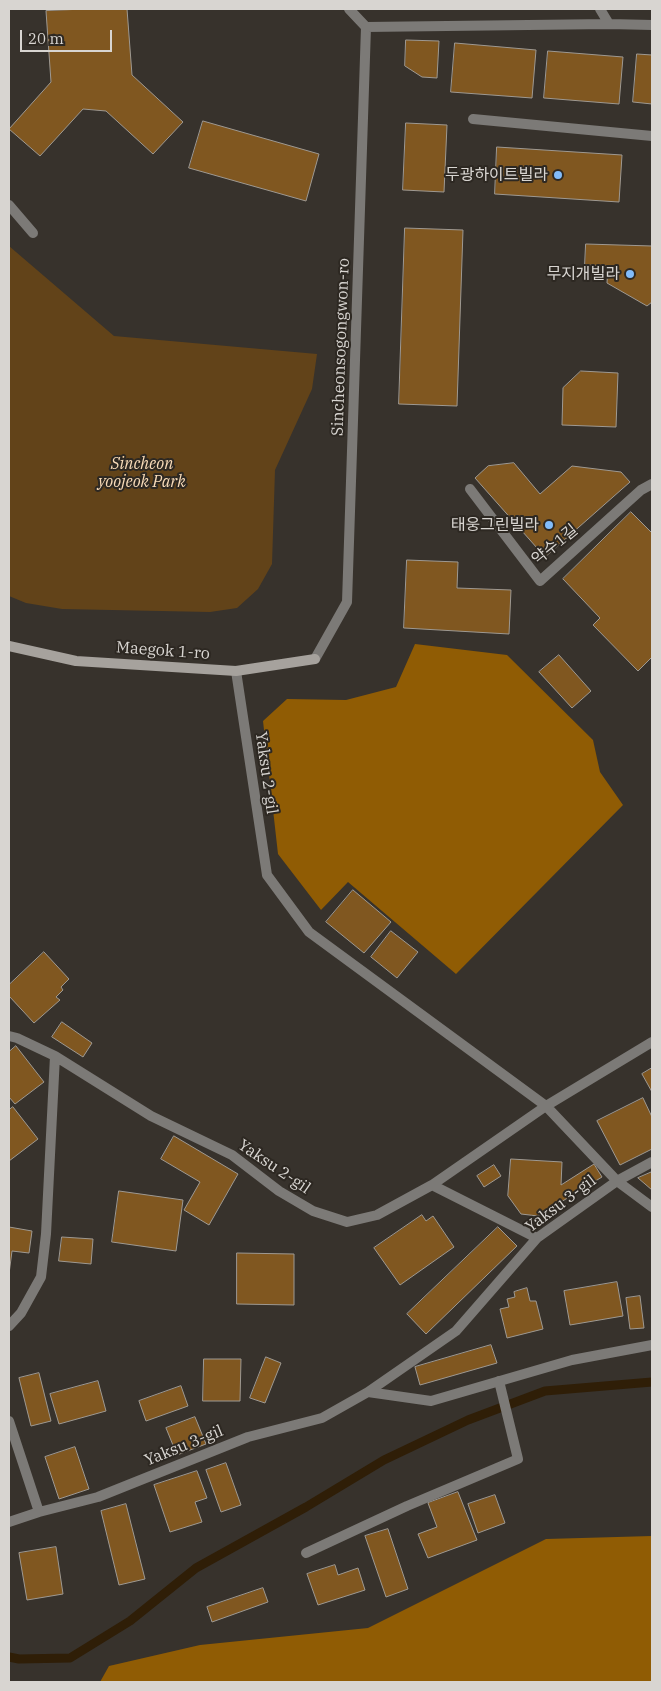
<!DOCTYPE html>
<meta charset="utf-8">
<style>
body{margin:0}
#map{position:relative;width:661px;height:1691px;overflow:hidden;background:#37322c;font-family:"IBM Plex Serif",serif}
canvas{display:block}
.frame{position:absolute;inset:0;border:10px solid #d8d5d1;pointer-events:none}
.scale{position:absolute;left:20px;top:30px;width:92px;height:22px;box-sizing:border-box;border:2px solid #d8d5d1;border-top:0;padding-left:6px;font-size:15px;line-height:18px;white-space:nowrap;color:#d8d5d1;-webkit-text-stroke:4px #2d2822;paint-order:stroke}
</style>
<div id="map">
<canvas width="661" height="1691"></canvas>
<div class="frame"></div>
<div class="scale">20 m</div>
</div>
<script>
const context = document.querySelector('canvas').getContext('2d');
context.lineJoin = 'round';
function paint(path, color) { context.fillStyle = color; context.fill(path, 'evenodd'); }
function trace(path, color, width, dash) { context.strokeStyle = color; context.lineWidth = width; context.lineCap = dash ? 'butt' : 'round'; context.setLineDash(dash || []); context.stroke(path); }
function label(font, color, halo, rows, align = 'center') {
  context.font = font + ' "IBM Plex Serif","Noto Sans KR",serif'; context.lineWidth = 4; context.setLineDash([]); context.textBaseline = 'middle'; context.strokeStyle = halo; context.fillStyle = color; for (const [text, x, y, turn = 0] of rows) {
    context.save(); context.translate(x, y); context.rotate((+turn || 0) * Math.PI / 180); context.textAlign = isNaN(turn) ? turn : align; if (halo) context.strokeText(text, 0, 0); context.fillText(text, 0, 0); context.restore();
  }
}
paint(new Path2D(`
 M9,246L114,336L317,354L312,389L275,470L272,564L258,589L237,608L210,612L62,609L26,603L9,596Z`), '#624319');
paint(new Path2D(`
 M415,644L507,655L593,740L600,772L623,805L456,974L348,882L321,910L278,854L263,721L287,699L346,700L396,687Z
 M652,1536V1682H100L109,1666L200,1645L368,1628L546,1539Z`), '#905c04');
trace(new Path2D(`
 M9,1657L19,1659L70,1658L130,1621L196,1568L306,1507L384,1460L468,1420L545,1391L652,1382`), '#2f1e07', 9);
const building = new Path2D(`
 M85,9H127L132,75L183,122L153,154L106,111L83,109L40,156L9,129L51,82L46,11Z
 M406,40L439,41L437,78L422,77L405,66Z
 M455,43L536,50L532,98L451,92Z
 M548,51L623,57L619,104L544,98Z
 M637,54L652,55V104L633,102Z
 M203,121L319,154L306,201L189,168Z
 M406,123L447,125L444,192L403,190Z
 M497,147L622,155L619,202L495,194Z
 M405,228L463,230L457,406L399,404Z
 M586,244L652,246V302L647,306L607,283L608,266L585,265Z
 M581,371L618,373L616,427L562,425L563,388Z
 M514,463L540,494L572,466L621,472L630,482L545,557L475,478L488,466Z
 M631,512L652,533V657L638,671L593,625L600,618L563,579Z
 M407,560L458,562L457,588L511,590L509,634L404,628Z
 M559,655L591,691L572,708L539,672Z
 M353,890L391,922L364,953L326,922Z
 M391,931L418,952L397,978L371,957Z
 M44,952L69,979L61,987L63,990L56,997L60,1000L34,1023L9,996V985Z
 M62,1022L92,1043L83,1057L52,1037Z
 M16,1046L44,1082L15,1104L9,1097V1052Z
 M652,1068V1092L642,1074Z
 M643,1098L652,1117V1149L620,1165L597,1121Z
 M13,1107L38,1139L9,1161V1110Z
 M174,1136L238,1174L209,1225L184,1210L200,1182L161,1159Z
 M511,1159L562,1162L561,1185L594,1164L602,1177L538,1216L521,1214L508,1196Z
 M494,1165L501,1176L484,1187L477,1176Z
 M652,1172V1190L638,1178Z
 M119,1191L183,1200L176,1251L112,1242Z
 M422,1215L426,1221L433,1216L454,1247L400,1285L374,1248Z
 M9,1227L32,1231L29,1253L12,1251L9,1274Z
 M498,1227L517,1246L426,1334L407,1314Z
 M62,1237L93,1239L91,1264L59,1261Z
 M237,1253L294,1254V1305L237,1304Z
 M617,1282L623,1316L570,1325L564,1291Z
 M527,1288L530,1301H536L543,1329L507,1338L500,1309L509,1307L507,1299L515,1297L514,1292Z
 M640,1296L644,1328L630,1329L626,1298Z
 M491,1345L497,1363L420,1385L415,1367Z
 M266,1357L281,1363L265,1403L250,1398Z
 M204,1359H241L240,1401H203Z
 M39,1373L51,1421L31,1426L19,1378Z
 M98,1381L106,1411L59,1424L50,1394Z
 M181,1386L188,1406L146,1421L139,1401Z
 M195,1417L206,1444L177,1455L166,1428Z
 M75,1447L89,1489L59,1499L45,1457Z
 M226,1463L241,1505L221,1512L206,1470Z
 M197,1471L207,1498L195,1502L202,1522L170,1532L154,1485Z
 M458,1492L477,1540L428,1558L418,1534L437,1527L428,1503Z
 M495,1495L505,1523L478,1533L468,1504Z
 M126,1504L145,1579L119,1585L101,1511Z
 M388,1529L408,1589L386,1597L365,1536Z
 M56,1547L63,1594L27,1600L19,1553Z
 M335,1565L338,1575L358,1568L365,1590L318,1605L307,1574Z
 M263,1588L268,1602L212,1622L207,1607Z`);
paint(building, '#805720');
trace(building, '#9e9992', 1);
trace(new Path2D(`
 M349,9L366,27
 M9,205L33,233
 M306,1553L407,1506L518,1459L499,1381`), '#7c7a77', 10);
trace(new Path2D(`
 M600,9L609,24
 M473,119L652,136
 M470,489L540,581L641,490L652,484
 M315,659L347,602L366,27L609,24L652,25
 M236,671L267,875L309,932L546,1106L617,1181L652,1207
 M9,1036L17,1038L55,1056L151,1116L232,1155L279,1191L313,1211L347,1222L377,1215L432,1185L546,1106L652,1042
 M432,1185L537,1238
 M9,1326L21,1313L41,1277L46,1234L55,1056
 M368,1392L456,1331L537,1238L617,1181L652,1162
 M9,1421L39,1512
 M9,1522L39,1512L98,1497L248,1437L322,1418L368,1392L431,1401L572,1360L652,1345`), '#7c7a77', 10);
trace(new Path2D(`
 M9,646L76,661L236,671L315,659`), '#a6a29d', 10);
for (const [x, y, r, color] of [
 [558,175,5,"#82bcfa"],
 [630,274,5,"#82bcfa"],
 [549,525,5,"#82bcfa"]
]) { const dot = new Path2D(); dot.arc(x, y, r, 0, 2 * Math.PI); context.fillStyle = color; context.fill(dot); trace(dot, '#2d2822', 2); }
label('16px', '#d8d5d1', '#2d2822', [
 ["두광하이트빌라",548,175],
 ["무지개빌라",620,274],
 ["태웅그린빌라",539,525]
], 'right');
label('16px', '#d8d5d1', '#2d2822', [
 ["Sincheonsogongwon-ro",341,347,-88],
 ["약수1길",555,545,-39],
 ["Maegok 1-ro",163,651,4],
 ["Yaksu 2-gil",266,773,82],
 ["Yaksu 2-gil",274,1167,34],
 ["Yaksu 3-gil",561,1204,-37],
 ["Yaksu 3-gil",184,1446,-22]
]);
label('italic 16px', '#f8dbb8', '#2d2822', [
 ["Sincheon",142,464],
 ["yoojeok Park",142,482]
]);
</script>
